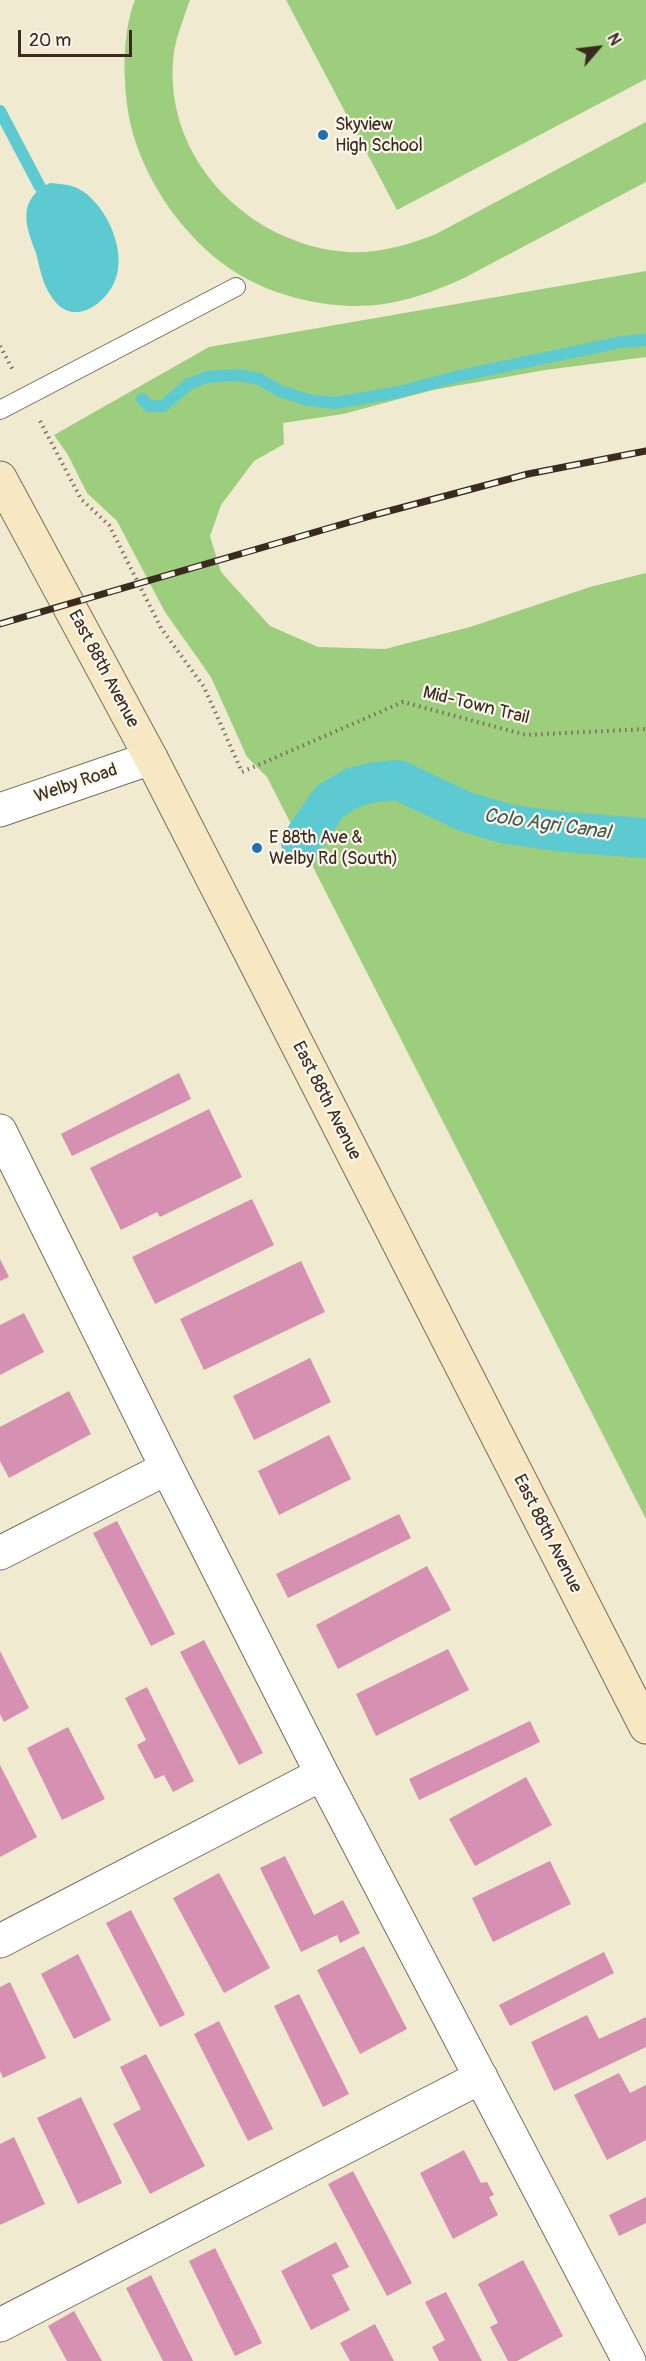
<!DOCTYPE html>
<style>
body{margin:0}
#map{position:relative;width:646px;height:2361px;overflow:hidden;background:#f0ead0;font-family:Pangolin,sans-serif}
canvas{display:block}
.north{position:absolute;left:568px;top:18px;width:60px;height:60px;-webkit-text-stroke:4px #fbf7ec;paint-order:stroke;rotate:62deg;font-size:16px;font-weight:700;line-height:24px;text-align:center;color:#3b2a1e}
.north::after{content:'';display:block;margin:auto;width:21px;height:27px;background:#3b2a1e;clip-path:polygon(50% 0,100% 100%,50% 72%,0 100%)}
.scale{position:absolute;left:18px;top:30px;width:114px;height:27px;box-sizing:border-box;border:3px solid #3b2a1e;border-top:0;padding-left:8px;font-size:18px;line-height:21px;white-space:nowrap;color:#3b2a1e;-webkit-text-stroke:4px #fbf7ec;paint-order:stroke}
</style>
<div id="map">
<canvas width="646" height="2361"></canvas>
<div class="north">N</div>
<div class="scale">20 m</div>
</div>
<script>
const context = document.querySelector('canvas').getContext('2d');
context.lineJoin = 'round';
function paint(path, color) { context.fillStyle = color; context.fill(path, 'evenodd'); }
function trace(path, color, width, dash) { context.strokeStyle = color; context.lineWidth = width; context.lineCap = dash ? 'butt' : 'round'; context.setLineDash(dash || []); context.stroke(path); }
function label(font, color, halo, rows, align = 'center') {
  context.font = font + ' Pangolin,sans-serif'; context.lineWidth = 4.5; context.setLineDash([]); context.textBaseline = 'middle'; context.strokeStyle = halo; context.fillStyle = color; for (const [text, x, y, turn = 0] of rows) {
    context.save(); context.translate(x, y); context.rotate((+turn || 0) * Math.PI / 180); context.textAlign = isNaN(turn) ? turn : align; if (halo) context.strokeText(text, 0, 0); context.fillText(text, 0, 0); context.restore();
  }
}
paint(new Path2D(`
 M135,0H190C184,17 177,35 174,52C160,156 248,245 347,252C378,254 408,245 436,234L646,122V182L462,279C428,294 394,306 357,306C321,306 278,296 247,279C186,246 135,172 127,104C123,71 123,30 135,0Z
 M286,0H646V79L397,210Z
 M646,271V357L545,370L433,390L343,414L283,423L284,444L254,461L221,505L210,536L221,572L270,626L318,647L385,649L470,627L590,587L646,573V1519L267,777L247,757L211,677L165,612L117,521L87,493L68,455L54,435L209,347Z`), '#9cce7d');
paint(new Path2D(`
 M50,183C60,184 68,184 77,188C106,202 129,253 114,283C102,308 70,327 51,296C42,283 40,268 36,253C31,240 24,223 27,209C30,196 39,188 50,183Z`), '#5dcad2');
trace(new Path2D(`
 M0,111L40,187
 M142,399L149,406H163L189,384L207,377L238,375L259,379L280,391L308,400L335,403L399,392L459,376L621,342L646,340`), '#5dcad2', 12);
trace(new Path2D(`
 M301,843L330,801L354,787L376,782L398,780L466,812L507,824L564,832L646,838`), '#5dcad2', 40);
paint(new Path2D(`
 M179,1073L191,1099L72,1156L61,1134Z
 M209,1109L242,1177L160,1217L157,1212L121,1230L90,1168Z
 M252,1199L274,1245L155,1304L132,1257Z
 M0,1259L9,1277L0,1281Z
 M301,1261L325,1312L204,1370L180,1319Z
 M24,1313L44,1352L0,1375V1325Z
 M310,1358L331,1402L254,1440L233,1396Z
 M69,1391L91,1434L9,1478L0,1461V1427Z
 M329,1435L351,1479L279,1515L258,1471Z
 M399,1514L411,1538L288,1598L276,1574Z
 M117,1521L175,1634L151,1646L93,1533Z
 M427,1566L451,1610L338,1669L316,1625Z
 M204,1640L263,1753L239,1765L180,1652Z
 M448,1649L469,1690L376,1736L356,1694Z
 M0,1651L29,1708L4,1722L0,1714Z
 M147,1687L194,1781L173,1792L164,1775L155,1779L137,1745L146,1740L125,1698Z
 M530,1721L540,1742L419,1800L409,1779Z
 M68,1727L105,1799L62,1820L27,1748Z
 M0,1765L37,1837L0,1857Z
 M526,1777L552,1825L475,1866L449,1819Z
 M285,1856L314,1915L343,1900L360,1933L340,1943L337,1935L301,1952L260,1868Z
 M550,1861L571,1904L493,1942L472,1898Z
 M219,1873L270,1968L224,1993L173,1898Z
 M131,1910L185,2015L160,2027L106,1923Z
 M364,1946L407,2029L360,2054L317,1970Z
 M604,1952L614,1973L510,2026L499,2005Z
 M78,1954L111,2020L74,2039L41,1974Z
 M10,1982L46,2058L3,2078L0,2071V1987Z
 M299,1994L349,2094L323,2107L274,2006Z
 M587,2015L599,2039L646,2017V2047L554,2091L531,2042Z
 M219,2021L273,2129L248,2141L194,2034Z
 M146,2054L205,2166L150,2194L113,2124L141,2109L120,2067Z
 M619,2073L630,2093L646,2085V2140L607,2160L574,2095Z
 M81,2097L122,2183L78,2204L37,2118Z
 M14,2137L45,2204L0,2225V2144Z
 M464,2150L481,2183L487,2182L494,2195L489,2197L498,2215L453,2239L420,2173Z
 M353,2171L412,2283L387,2296L328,2184Z
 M646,2197V2223L619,2236L609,2215Z
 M336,2242L349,2267L332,2275L350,2310L311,2330L281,2271Z
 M215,2248L262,2343L235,2356L189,2261Z
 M523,2260L563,2336L517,2361H508L490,2327L498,2323L478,2284Z
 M151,2275L193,2361H163L126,2288Z
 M446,2292L482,2361H439L432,2347L445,2340L425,2302Z
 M74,2311L102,2361H67L48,2326Z
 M375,2324L394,2361H350L340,2343Z`), '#d690b1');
const service = new Path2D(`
 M0,410L236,287`);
const minor = new Path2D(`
 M0,810L151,758
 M0,1131L167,1468L322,1774L629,2361
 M0,1553L167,1468
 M0,1941L322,1774
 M0,2325L481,2077`);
const secondary = new Path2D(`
 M0,478L151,758L646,1727`);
trace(service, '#7a6d5c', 20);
trace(minor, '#7a6d5c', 35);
trace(secondary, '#7a6d5c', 35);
trace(new Path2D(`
 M0,346L14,372
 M40,421L81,499L109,525L161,628L204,687L242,772L403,702L526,735L646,729`), '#7a6d5c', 4, [1.5, 4.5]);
trace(service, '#fff', 18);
trace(minor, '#fff', 33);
trace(secondary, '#f7e8c3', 33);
const rail = new Path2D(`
 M0,624L374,515L528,474L646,451`);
trace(rail, '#3b2a1e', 7);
trace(rail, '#fbf7ec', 4.5, [14]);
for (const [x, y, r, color] of [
 [323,135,6,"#1f6fb2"],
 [257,848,6,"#1f6fb2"]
]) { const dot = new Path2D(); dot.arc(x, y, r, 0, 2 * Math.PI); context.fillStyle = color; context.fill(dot); trace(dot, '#fbf7ec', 2); }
label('18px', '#3b2a1e', '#fbf7ec', [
 ["Skyview",335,125],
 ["High School",335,146],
 ["E 88th Ave &",269,838],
 ["Welby Rd (South)",269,859]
], 'left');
label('18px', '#3b2a1e', '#fbf7ec', [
 ["East 88th Avenue",103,669,62],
 ["Mid-Town Trail",476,706,14],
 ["Welby Road",76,784,-19],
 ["East 88th Avenue",326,1101,63],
 ["East 88th Avenue",547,1534,63]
]);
label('italic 20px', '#455a54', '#fbf7ec', [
 ["Colo Agri Canal",547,825,8]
]);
</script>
